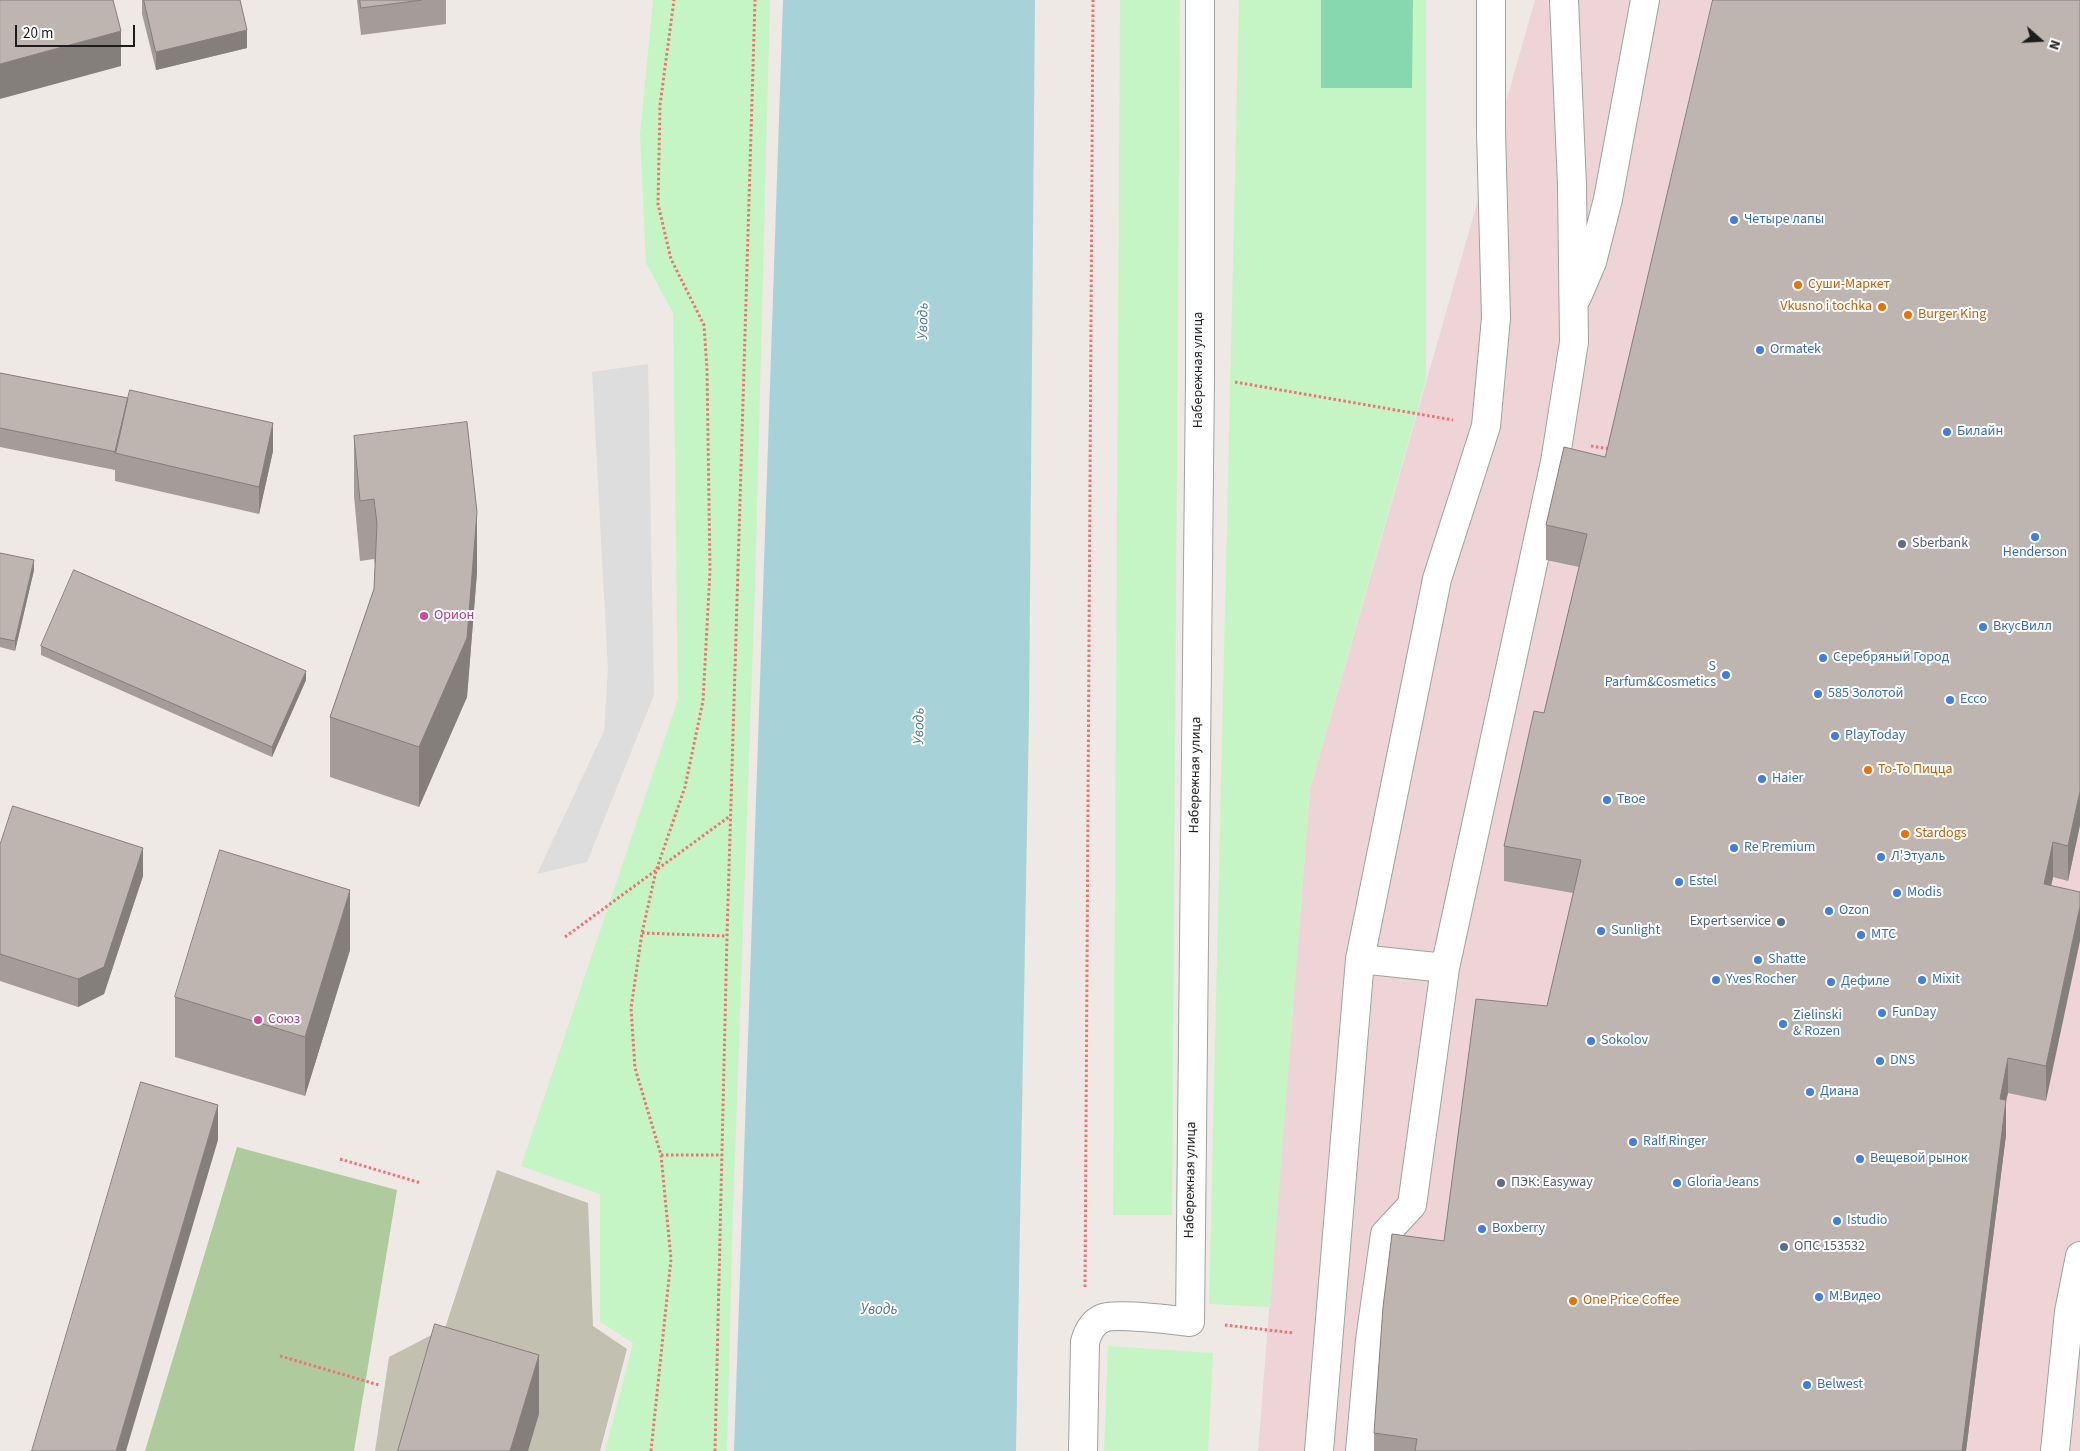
<!DOCTYPE html>
<meta charset="utf-8">
<style>
body{margin:0}
#map{position:relative;width:2080px;height:1451px;overflow:hidden;background:#eee9e4;font-family:"Source Sans 3",sans-serif}
canvas{display:block}
.north{position:absolute;left:2015px;top:15px;width:50px;height:50px;-webkit-text-stroke:4px #fff;paint-order:stroke;rotate:109deg;font-size:14px;font-weight:700;line-height:20px;text-align:center;color:#1d1d1d}
.north::after{content:'';display:block;margin:auto;width:18px;height:22px;background:#1d1d1d;clip-path:polygon(50% 0,100% 100%,50% 72%,0 100%)}
.scale{position:absolute;left:15px;top:25px;width:120px;height:22px;box-sizing:border-box;border:2px solid #1d1d1d;border-top:0;padding-left:6px;font-size:15px;line-height:18px;white-space:nowrap;color:#1d1d1d;-webkit-text-stroke:4px #fff;paint-order:stroke}
</style>
<div id="map">
<canvas width="2080" height="1451"></canvas>
<div class="north">N</div>
<div class="scale">20 m</div>
</div>
<script>
const context = document.querySelector('canvas').getContext('2d');
context.lineJoin = 'round';
function paint(path, color) { context.fillStyle = color; context.fill(path, 'evenodd'); }
function trace(path, color, width, dash) { context.strokeStyle = color; context.lineWidth = width; context.lineCap = dash ? 'butt' : 'round'; context.setLineDash(dash || []); context.stroke(path); }
function label(font, color, halo, rows, align = 'center') {
  context.font = font + ' "Source Sans 3",sans-serif'; context.lineWidth = 4; context.setLineDash([]); context.textBaseline = 'middle'; context.strokeStyle = halo; context.fillStyle = color; for (const [text, x, y, turn = 0] of rows) {
    context.save(); context.translate(x, y); context.rotate((+turn || 0) * Math.PI / 180); context.textAlign = isNaN(turn) ? turn : align; if (halo) context.strokeText(text, 0, 0); context.fillText(text, 0, 0); context.restore();
  }
}
paint(new Path2D(`
 M1535,0H2080V1451H1258L1310,789Z`), '#eed4d6');
paint(new Path2D(`
 M497,1170L588,1203L593,1326L627,1349L600,1451H375L389,1357L445,1328Z`), '#c2c0b0');
paint(new Path2D(`
 M237,1147L397,1190L354,1451H145Z`), '#afca9c');
paint(new Path2D(`
 M653,0H770L755,587L732,1243L727,1451H605L633,1343L600,1322V1194L521,1166L678,699L673,313L646,263L640,135Z
 M1120,0H1180L1172,1215H1113Z
 M1239,0H1426V379L1310,789L1270,1307L1209,1304Z
 M1108,1346L1213,1353L1208,1451H1104Z`), '#c5f5c4');
paint(new Path2D(`
 M1321,0H1413L1412,88H1321Z`), '#87d7af');
paint(new Path2D(`
 M648,364L654,695L587,862L537,874L604,731L608,670L592,372Z`), '#ddd');
paint(new Path2D(`
 M783,0H1035L1029,715L1016,1451H734Z`), '#a7d3d8');
const minor = new Path2D(`
 M1577,297L1592,262L1608,199L1645,0
 M1360,959L1445,968
 M1083,1451L1085,1342C1088,1331 1093,1322 1103,1318C1114,1313 1174,1320 1190,1322L1200,376V0
 M1319,1451L1360,959L1437,579L1486,426L1496,318L1491,131V0
 M1360,1451L1370,1340L1385,1234L1412,1205L1445,968L1555,462L1574,342L1572,185L1564,0
 M2055,1451L2069,1312L2080,1256`);
trace(minor, '#a1a1a1', 30);
trace(new Path2D(`
 M1235,382L1453,420
 M1591,446L1610,449
 M642,933L727,936
 M565,937L730,816
 M661,1155H722
 M340,1159L421,1183
 M1085,1287L1093,0
 M1225,1325L1294,1333
 M280,1356L379,1385
 M651,1451L671,1259L661,1155L635,1068L631,1008L642,933L656,871L685,787L703,701L710,571L707,369L704,325L671,259L658,204L660,105L674,0
 M715,1451L727,936L755,0`), '#ef7375', 3, [2.5, 2.5]);
trace(minor, '#fff', 28);
paint(new Path2D(`
 M142,0H240L247,48L156,70L142,14Z
 M357,0H446V24L361,35Z
 M2080,0V825L2068,881L2053,877L2051,886L2046,1101L2008,1093L2006,1101V1135L1966,1451H1374V1433L1444,1241L1547,1006L1573,893L1504,881V846L1544,713L1579,567L1546,560V525L1605,457Z
 M0,373L128,398L273,451L259,514L115,481V470L0,447Z
 M354,436L477,572L467,697L419,807L330,777V717L374,589L375,565L374,559L360,561L354,496Z
 M0,553L34,570L15,651L0,647Z
 M41,646L306,680L272,757L41,655Z
 M0,845L143,876L104,994L78,1007L0,981Z
 M350,950L305,1096L175,1057V997Z`), '#a39c98');
paint(new Path2D(`
 M247,30V48L156,70V52Z
 M121,31V66L0,99V64Z
 M273,423V451L259,514V487Z
 M477,512V572L467,697L419,807V747Z
 M34,560V570L15,651V641Z
 M306,671V680L272,757V747Z
 M2080,791V825L2068,881V846Z
 M2053,842V877L2044,919V884Z
 M143,848V876L104,994L78,1007V979Z
 M350,890V950L305,1096V1037Z
 M2080,906V941L2046,1101V1066Z
 M2008,1058V1093L2006,1101V1135L1966,1451H1962L2000,1099Z
 M218,1105V1140L126,1451H116Z
 M539,1355V1414L528,1451H510Z`), '#857f7c');
const building = new Path2D(`
 M0,0H113L121,31L0,64Z
 M144,0H240L247,30L156,52Z
 M360,0H422L361,8Z
 M1713,0H2080V791L2068,846L2053,842L2044,884L2080,892V906L2046,1066L2008,1058L2000,1099L2006,1100L1962,1451H1415L1417,1439L1374,1433L1383,1307L1392,1234L1444,1241L1476,999L1547,1006L1581,860L1504,846L1534,711L1544,713L1587,534L1546,525L1564,447L1605,457Z
 M0,373L128,398L116,452L0,428Z
 M130,390L273,423L259,487L115,453Z
 M467,422L477,512L467,638L419,747L330,717L374,589L377,524L374,499L360,501L354,436Z
 M0,553L34,560L15,641L0,638Z
 M74,570L306,671L272,747L41,646Z
 M13,806L143,848L104,967L78,979L0,954V845Z
 M220,850L350,890L305,1037L175,997Z
 M141,1082L218,1105L116,1451H32Z
 M435,1324L539,1355L510,1451H398Z`);
paint(building, '#beb5b1');
trace(building, '#857f7c', 1);
for (const [x, y, r, color] of [
 [1734,220,5,"#3f7fe0"],
 [1798,285,5,"#e8710a"],
 [1882,307,5,"#e8710a"],
 [1908,315,5,"#e8710a"],
 [1760,350,5,"#3f7fe0"],
 [1947,432,5,"#3f7fe0"],
 [2035,537,5,"#3f7fe0"],
 [1902,544,5,"#5c6f8a"],
 [424,616,5,"#d1479c"],
 [1983,627,5,"#3f7fe0"],
 [1823,658,5,"#3f7fe0"],
 [1726,675,5,"#3f7fe0"],
 [1818,694,5,"#3f7fe0"],
 [1950,700,5,"#3f7fe0"],
 [1835,736,5,"#3f7fe0"],
 [1868,770,5,"#e8710a"],
 [1762,779,5,"#3f7fe0"],
 [1607,800,5,"#3f7fe0"],
 [1905,834,5,"#e8710a"],
 [1734,848,5,"#3f7fe0"],
 [1881,857,5,"#3f7fe0"],
 [1679,882,5,"#3f7fe0"],
 [1897,893,5,"#3f7fe0"],
 [1829,911,5,"#3f7fe0"],
 [1781,922,5,"#5c6f8a"],
 [1601,931,5,"#3f7fe0"],
 [1861,935,5,"#3f7fe0"],
 [1758,960,5,"#3f7fe0"],
 [1716,980,5,"#3f7fe0"],
 [1922,980,5,"#3f7fe0"],
 [1831,982,5,"#3f7fe0"],
 [1882,1013,5,"#3f7fe0"],
 [258,1020,5,"#d1479c"],
 [1783,1024,5,"#3f7fe0"],
 [1591,1041,5,"#3f7fe0"],
 [1880,1061,5,"#3f7fe0"],
 [1810,1092,5,"#3f7fe0"],
 [1633,1142,5,"#3f7fe0"],
 [1860,1159,5,"#3f7fe0"],
 [1501,1183,5,"#5c6f8a"],
 [1677,1183,5,"#3f7fe0"],
 [1837,1221,5,"#3f7fe0"],
 [1482,1229,5,"#3f7fe0"],
 [1784,1247,5,"#5c6f8a"],
 [1819,1297,5,"#3f7fe0"],
 [1573,1301,5,"#e8710a"],
 [1807,1385,5,"#3f7fe0"]
]) { const dot = new Path2D(); dot.arc(x, y, r, 0, 2 * Math.PI); context.fillStyle = color; context.fill(dot); trace(dot, '#fff', 2); }
label('14px', '#366cbe', '#fff', [
 ["Четыре лапы",1744,220],
 ["Ormatek",1770,350],
 ["Билайн",1957,432],
 ["Henderson",2035,553,"center"],
 ["ВкусВилл",1993,627],
 ["Серебряный Город",1833,658],
 ["S",1716,667,"right"],
 ["Parfum&Cosmetics",1716,683,"right"],
 ["585 Золотой",1828,694],
 ["Ecco",1960,700],
 ["PlayToday",1845,736],
 ["Haier",1772,779],
 ["Твое",1617,800],
 ["Re Premium",1744,848],
 ["Л'Этуаль",1891,857],
 ["Estel",1689,882],
 ["Modis",1907,893],
 ["Ozon",1839,911],
 ["Sunlight",1611,931],
 ["МТС",1871,935],
 ["Shatte",1768,960],
 ["Yves Rocher",1726,980],
 ["Mixit",1932,980],
 ["Дефиле",1841,982],
 ["FunDay",1892,1013],
 ["Zielinski",1793,1016],
 ["& Rozen",1793,1032],
 ["Sokolov",1601,1041],
 ["DNS",1890,1061],
 ["Диана",1820,1092],
 ["Ralf Ringer",1643,1142],
 ["Вещевой рынок",1870,1159],
 ["Gloria Jeans",1687,1183],
 ["Istudio",1847,1221],
 ["Boxberry",1492,1229],
 ["М.Видео",1829,1297],
 ["Belwest",1817,1385]
], 'left');
label('14px', '#c56008', '#fff', [
 ["Суши-Маркет",1808,285],
 ["Vkusno i tochka",1872,307,"right"],
 ["Burger King",1918,315],
 ["То-То Пицца",1878,770],
 ["Stardogs",1915,834],
 ["One Price Coffee",1583,1301]
], 'left');
label('14px', '#1d1d1d', '#fff', [
 ["Набережная улица",1199,370,-90],
 ["Набережная улица",1196,775,-89],
 ["Набережная улица",1191,1180,-89]
]);
label('14px', '#4e5e75', '#fff', [
 ["Sberbank",1912,544],
 ["Expert service",1771,922,"right"],
 ["ПЭК: Easyway",1511,1183],
 ["ОПС 153532",1794,1247]
], 'left');
label('14px', '#b23c85', '#fff', [
 ["Орион",434,616],
 ["Союз",268,1020]
], 'left');
label('italic 15px', '#4b7997', '#fff', [
 ["Уводь",924,321,-89],
 ["Уводь",920,726,-89],
 ["Уводь",879,1311]
]);
</script>
